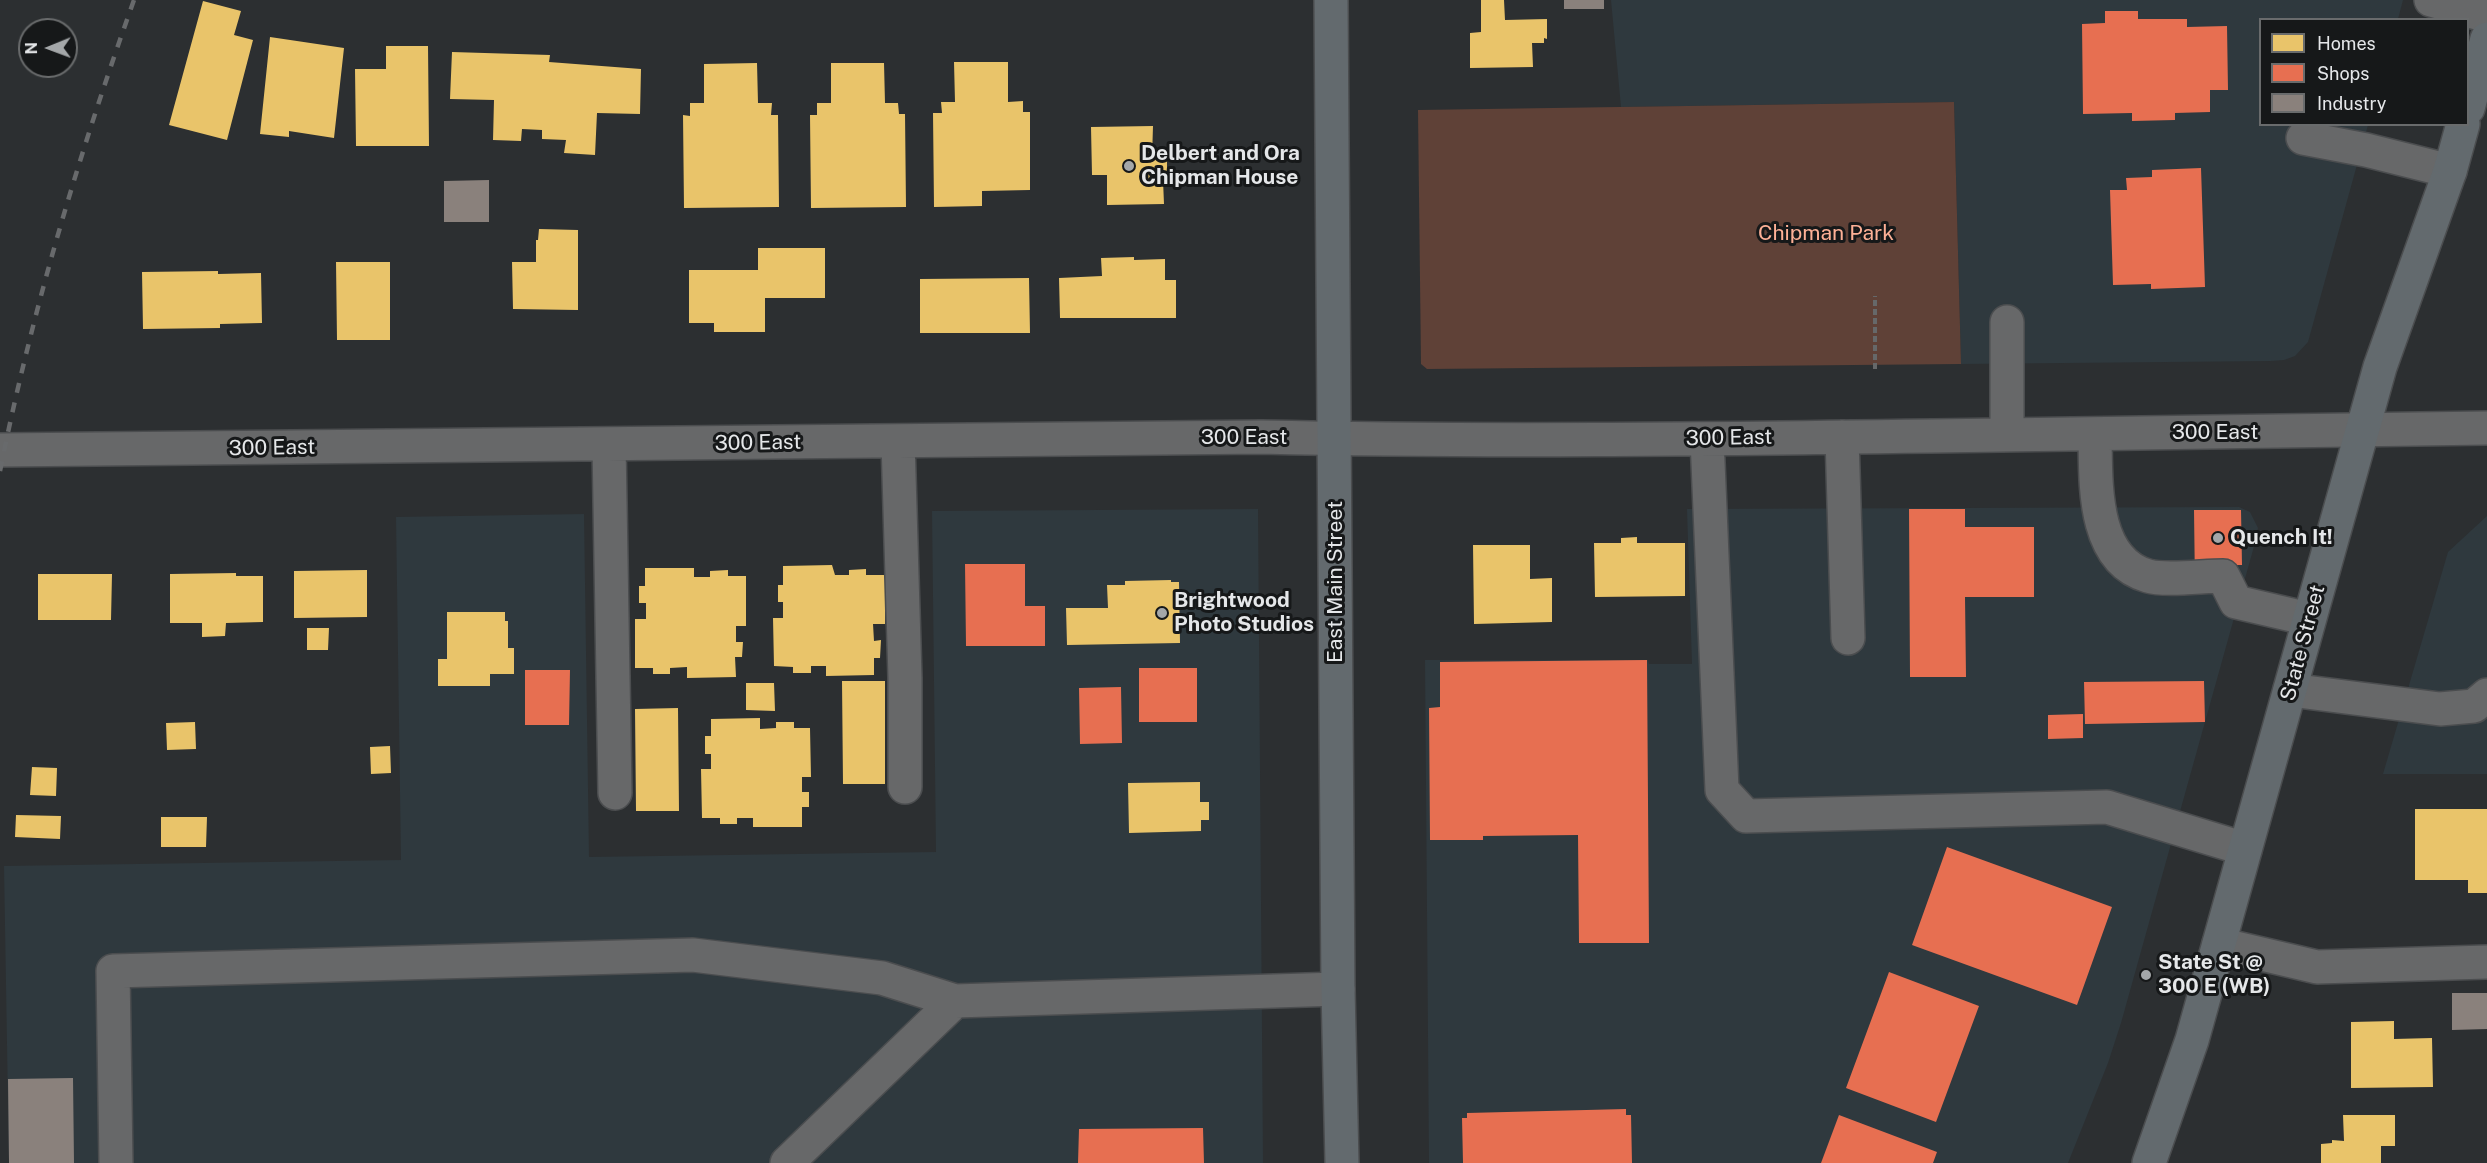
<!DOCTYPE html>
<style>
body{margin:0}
#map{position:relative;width:2487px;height:1163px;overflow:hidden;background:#2c2f31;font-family:"Public Sans",sans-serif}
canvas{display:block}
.legend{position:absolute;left:2259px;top:18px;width:210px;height:108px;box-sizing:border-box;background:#161819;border:2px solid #696b6c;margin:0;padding:8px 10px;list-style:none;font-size:18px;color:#e5e7e9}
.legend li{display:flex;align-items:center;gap:12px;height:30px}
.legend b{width:30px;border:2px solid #696b6c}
.north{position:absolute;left:18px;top:18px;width:60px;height:60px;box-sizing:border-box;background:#161819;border:2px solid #696b6c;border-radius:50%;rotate:269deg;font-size:16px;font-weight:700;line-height:24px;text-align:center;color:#e5e7e9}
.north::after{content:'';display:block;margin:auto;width:21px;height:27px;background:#a4a7a9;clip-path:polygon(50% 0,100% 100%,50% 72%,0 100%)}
</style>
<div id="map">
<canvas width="2487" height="1163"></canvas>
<ul class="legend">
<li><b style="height:16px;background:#e9c46a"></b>Homes</li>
<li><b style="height:16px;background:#e76f51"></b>Shops</li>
<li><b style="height:16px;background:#8a817c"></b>Industry</li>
</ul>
<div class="north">N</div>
</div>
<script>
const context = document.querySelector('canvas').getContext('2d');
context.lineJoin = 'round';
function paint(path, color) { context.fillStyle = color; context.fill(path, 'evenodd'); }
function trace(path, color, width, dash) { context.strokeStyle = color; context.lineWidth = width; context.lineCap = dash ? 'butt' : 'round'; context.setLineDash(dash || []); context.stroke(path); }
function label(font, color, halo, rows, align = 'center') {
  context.font = font + ' "Public Sans",sans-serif'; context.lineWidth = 6; context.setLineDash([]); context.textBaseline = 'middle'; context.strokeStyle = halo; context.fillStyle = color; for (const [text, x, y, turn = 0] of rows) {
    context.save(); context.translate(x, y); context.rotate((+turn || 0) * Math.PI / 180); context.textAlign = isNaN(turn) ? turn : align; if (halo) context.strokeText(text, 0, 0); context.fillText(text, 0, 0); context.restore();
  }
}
paint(new Path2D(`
 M1611,0H2403L2398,19L2260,20V124L2368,125L2308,342L2295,356L2284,360L2271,361L1961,364L1954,102L1621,107Z
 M2239,507L2250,512L2258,528L2253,550L2121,1023L2108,1063L2068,1163H1429L1425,660H1648L1649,664H1692L1687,509Z
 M1258,509L1263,1163H9L4,866L401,860L396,517L584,514L589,857L936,852L932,511Z
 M2487,516V774H2383L2448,552Z`), '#2f393e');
paint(new Path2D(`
 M1954,102L1961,364L1427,369L1421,364L1418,110Z`), '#5f4137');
paint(new Path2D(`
 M1481,0H1504L1505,20L1547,19V39L1544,38V43H1532L1533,67L1470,68V33L1481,32Z
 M203,1L241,11L234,35L253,40L227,140L169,125Z
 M270,37L344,48L334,138L289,131V137L260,134Z
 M386,46H428L429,146H356L355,69H386Z
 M452,52L550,55L549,62L641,69L640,114L597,113L595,155L564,153L566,140L542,139V130L522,129L521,141L493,140L494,100L450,99Z
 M954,62H1008V102L1023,101V112H1030V190L982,191V206L934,207L933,113H942L941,102H955Z
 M757,63L758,103H772L771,115H778L779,207L684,208L683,115L690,116V103H704V64Z
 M831,63H884L885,103H898L899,114H905L906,207L811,208L810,115H817V103H831Z
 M1153,126L1152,158L1167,157V180H1163L1164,204L1107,205V175H1092L1091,127Z
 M539,229L578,230V310L513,309L512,262H536V240H538Z
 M758,248H825V298H765V332H714V323H689V270H758Z
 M1134,257V260L1165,259V280H1176V318H1060L1059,278L1102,276L1101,258Z
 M336,262H390V340H337Z
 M218,271V274L261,273L262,323L220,324V328L143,329L142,272Z
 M1029,278L1030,333H920V279Z
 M1637,537V543H1685V596L1595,597L1594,543H1621V538Z
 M1473,545H1530V579L1552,578V622L1474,624Z
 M832,565L835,575H849V570L866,569V575H885V624H873L874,641L881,640L880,658H874V675L826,676V666H811V673H793V667L774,666L773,618H783V602H778V585H783V566Z
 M645,568H694V577H710V571L728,570V576H746V626H736V642H743L742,657H735L736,677L687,678V667L670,668V674H653V668H635V619H646V603H639V586H645Z
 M367,570V617L294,618V571Z
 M236,573V576H263V622L226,623L225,636L202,637V623H170V574Z
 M38,574H112L111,620H38Z
 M1171,580V582H1179L1180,643L1067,645L1066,608H1108L1107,585H1125V581Z
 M447,612H505V621H508V648H514V674H490V686H438V659H447Z
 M307,628H329L328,650H307Z
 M842,681H885V784H843Z
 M746,683H774L775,711L746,710Z
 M678,708L679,811H636L635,709Z
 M760,718V729L776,728V722H794V728H810L811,777H802V792H809V807H802V827H753V818H737V824H720V818H702L701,769H711V754H705V736H711V719Z
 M195,722L196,749L167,750L166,723Z
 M390,746L391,773L371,774L370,747Z
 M32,767L57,768L56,796L30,795Z
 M1200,782V802H1209V820H1201V831L1129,833L1128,783Z
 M2415,809H2487V893H2468V880H2415Z
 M16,815L61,816L60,839L15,837Z
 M161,817H207L206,847H161Z
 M2394,1021V1039L2432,1038L2433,1087L2351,1088V1022Z
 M2343,1115H2395V1146H2381V1163H2321V1144L2332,1143V1140L2344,1141Z`), '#e9c46a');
paint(new Path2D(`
 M2105,11H2138V19H2187V27L2227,26L2228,90H2210V112L2175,113V120L2132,121V113L2083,114L2082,24L2105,23Z
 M2201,168L2205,287L2151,289V284L2113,285L2110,190H2127L2126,178L2152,177V170Z
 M1909,509H1965V527H2034V597H1965L1966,677H1910Z
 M2194,510H2241L2242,565H2219L2195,587Z
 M965,564H1025V606H1045V646H966Z
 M1647,660L1649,943H1579L1578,835L1483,836V840H1430L1429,708L1440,707V662Z
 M1139,668H1197V722H1139Z
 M525,670H570L569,725H525Z
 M2204,681L2205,722L2085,724L2084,682Z
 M1121,687L1122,743L1080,744L1079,688Z
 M2083,714V738L2048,739V715Z
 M1947,847L2112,907L2077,1005L1912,945Z
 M1889,972L1979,1006L1936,1122L1846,1088Z
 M1626,1109V1115H1631L1632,1163H1463L1462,1118H1467V1113Z
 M1839,1115L1937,1152L1933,1163H1821Z
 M1203,1128L1204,1163H1078L1079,1129Z`), '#e76f51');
paint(new Path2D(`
 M1564,0H1604V9H1564Z
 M489,180V222H444V181Z
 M2452,993H2487V1029L2452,1030Z
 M73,1078L74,1163H9L8,1079Z`), '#8a817c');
const minor = new Path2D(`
 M2431,0L2487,16
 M2303,138L2366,150L2450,171
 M2007,322V435
 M2095,434C2096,480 2091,560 2148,576C2165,581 2203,576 2223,576L2236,602L2309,619
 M1842,437L1848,638
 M1707,439L1722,790L1746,816L2107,807L2245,849
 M898,441L905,678V787
 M609,444L615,793
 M0,450L1261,437C1485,442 1709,439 1933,436C2118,433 2302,431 2487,428
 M2290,690L2440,709L2474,706L2487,695
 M2219,944L2317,967L2487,962
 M116,1163L113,971L693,955L882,978L955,1001L1338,989
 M787,1163L955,1001`);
const major = new Path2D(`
 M1331,0L1338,989L1342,1163
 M2468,108L2487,39
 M2149,1163L2192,1040L2380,367L2450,171L2463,124`);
trace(minor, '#4b4d4f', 36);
trace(major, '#4b4d4f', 36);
trace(new Path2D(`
 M1875,369V296`), '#666869', 4, [6, 3]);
trace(minor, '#676869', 33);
trace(major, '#636a6e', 33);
trace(new Path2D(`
 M0,471C32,311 79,154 134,0`), '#686a6c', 4.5, [10, 10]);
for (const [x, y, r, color] of [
 [1129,166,6,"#a4a7a9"],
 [2218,538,6,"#a4a7a9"],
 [1162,613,6,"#a4a7a9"],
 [2146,975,6,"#a4a7a9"]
]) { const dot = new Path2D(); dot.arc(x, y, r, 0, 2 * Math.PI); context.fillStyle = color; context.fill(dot); trace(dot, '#161819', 2); }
label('bold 21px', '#e5e7e9', '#161819', [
 ["Delbert and Ora",1141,154],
 ["Chipman House",1141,178],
 ["Quench It!",2230,538],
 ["Brightwood",1174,601],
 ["Photo Studios",1174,625],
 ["State St @",2158,963],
 ["300 E (WB)",2158,987]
], 'left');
label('21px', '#fdb096', '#161819', [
 ["Chipman Park",1826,234]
]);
label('21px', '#e5e7e9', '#161819', [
 ["300 East",2215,433],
 ["300 East",1244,438],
 ["300 East",1729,438,-1],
 ["300 East",758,443,-1],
 ["300 East",272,448,-1],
 ["East Main Street",1336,582,-90],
 ["State Street",2303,643,-75]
]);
</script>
